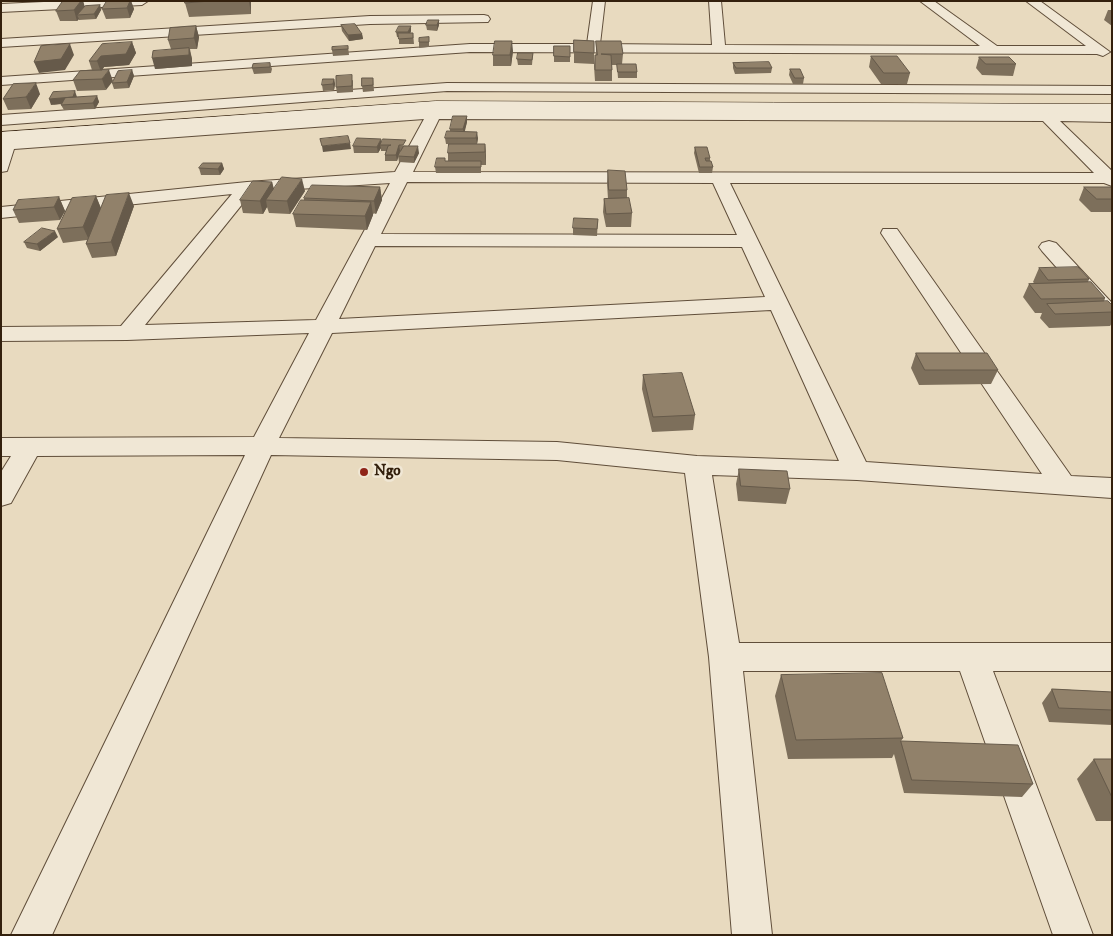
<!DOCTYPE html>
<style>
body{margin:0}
#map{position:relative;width:1113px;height:936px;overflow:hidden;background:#e8dabf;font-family:"IM FELL DW Pica",serif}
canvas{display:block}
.frame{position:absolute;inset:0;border:2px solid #33200d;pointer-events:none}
</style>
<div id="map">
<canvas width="1113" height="936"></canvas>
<div class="frame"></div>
</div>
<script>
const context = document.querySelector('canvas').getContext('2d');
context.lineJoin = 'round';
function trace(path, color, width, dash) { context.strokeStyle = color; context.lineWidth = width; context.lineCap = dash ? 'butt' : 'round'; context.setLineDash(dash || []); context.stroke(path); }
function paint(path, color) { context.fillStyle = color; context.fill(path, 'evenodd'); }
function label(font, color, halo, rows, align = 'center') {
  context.font = font + ' "IM FELL DW Pica",serif'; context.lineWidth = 5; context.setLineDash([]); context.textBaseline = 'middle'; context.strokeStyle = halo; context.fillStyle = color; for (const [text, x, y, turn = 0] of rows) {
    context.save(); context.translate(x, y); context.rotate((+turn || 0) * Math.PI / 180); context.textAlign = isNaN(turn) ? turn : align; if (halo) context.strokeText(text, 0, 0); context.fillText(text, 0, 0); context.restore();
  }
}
const street = new Path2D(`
 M65,1H148L142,5L1,12V4Z
 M593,1H605L600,44L712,45L709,1H721L725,45L980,46L920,1H934L997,46H1086L1026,1H1040L1110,52L1103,56L1097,54L470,52L1,85V77L470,44H587Z
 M484,15L488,16L490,19L488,22L370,24L1,47V39L370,16Z
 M447,83L1112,86V94L447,91L1,125V115Z
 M434,109L1112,112V122L1060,121L1112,171V186L1104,183H730L866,462L1042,474L881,233L883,229H897L1071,476L1112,478V498L857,480L712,475L739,643H1112V671H993L1093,935H1053L960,671H743L772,935H732L709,657L685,473L557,460L271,455L52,935H11L245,455L37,456L11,503L1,506V472L11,456H1V438L254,437L309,333L127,340L1,341V327L121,326L232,194L1,218V207L247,182L395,172L424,119L14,149L7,171L1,172V140ZM439,119L1043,121L1094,173L413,172ZM407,182L713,183L737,235L381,234ZM390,183L316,320L145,325L252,192ZM375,246L742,247L765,297L339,319ZM771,310L839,461L697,456L557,442L279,438L332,333Z
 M1049,241L1056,243L1112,303V322L1104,321L1042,251L1039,247L1042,243Z`);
const secondary = new Path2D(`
 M436,101L1112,104V114L436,111L1,142V132Z`);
trace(street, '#604e3a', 2);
trace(secondary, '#33200d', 1);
paint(street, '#f0e7d5');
paint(secondary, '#f0e7d5');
paint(new Path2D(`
 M63,1H83L84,6L100,5L101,10L96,19L79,20V19L77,21H60L56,11Z
 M107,1H131L134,9L130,18L106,19L102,9Z
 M185,1H251V14L189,17L185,3Z
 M1108,10H1112V26L1104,20Z
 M439,20V25L437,31L427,30L426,25Z
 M341,25L362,34L363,39L349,41L342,31Z
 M196,26L199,37L197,49H190L192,59V66L155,69L171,49L168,40Z
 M411,26V31L410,33H413L414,44H399V37H397L396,32Z
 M429,37V47L419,48V38Z
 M574,40L594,41V64L574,63Z
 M596,41L623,54L622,64L637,72V78H618L617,65H612V81H595L594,66L595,55H596Z
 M132,42L136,53L129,65L104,67L102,70L106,90L77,91L73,80L92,70L89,61Z
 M348,46L349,55L333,56L332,50Z
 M554,46H570V62H554Z
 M513,51L511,66H493V55Z
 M533,53L532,65H518L517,59Z
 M871,56L910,73L907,84H881L869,67Z
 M979,57L1016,64L1013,76L982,75L976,68Z
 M270,63L272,69L271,73L254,74L252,68Z
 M733,63L772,68L771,73L735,74L733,68Z
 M790,69L804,78L803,84H793L789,75Z
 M132,70L134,76L129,88L114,89L112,83Z
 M373,78L374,91L363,92L362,86Z
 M334,79L335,84L334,90L323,91L322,85Z
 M353,80V92L337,93L336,87Z
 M40,94L31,109L8,110L3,99Z
 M97,96L99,102L95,109L64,110L61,105L62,104L51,105L77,97Z
 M467,116V122L464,132L478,138L477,144H485L486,156V165H481V173H436L435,167L446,161H448V153L459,144H446L445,138L450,132V129Z
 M381,142L407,146L419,153L414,163L399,162L398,156L401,152L400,151L397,161H385V155L386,151H381V148L378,153H354L353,146Z
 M695,147L710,158V161L713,167L712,173H699L694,153Z
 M222,163L224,169L220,175H201L199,168Z
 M608,170L627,190V199L632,213L631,227H606L603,212L604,199H608L607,183Z
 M272,182L274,189L305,191L290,214L269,213L267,207L263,214L243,213L240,200Z
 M380,187L382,200L376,214L373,213V215L367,230L296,227L293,214L304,200V198Z
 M1084,187H1112V212H1091L1079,200Z
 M96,196L101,208L134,206L116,256L92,258L86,244L87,240L63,243L57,229Z
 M59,197L65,211L60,220L19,223L13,210Z
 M598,219L597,236L573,235V228Z
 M58,237L40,251L27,248L24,242Z
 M1039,268L1089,279L1088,282L1105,298L1104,302L1112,305V323L1110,326L1049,328L1040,318L1042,313H1035L1023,297L1029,284L1034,283L1033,282Z
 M916,353L998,370L991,384L919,385L911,368Z
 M643,375L695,415L693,430L652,432L642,389Z
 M739,469L790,489L786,504L738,501L736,484Z
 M781,675L903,738L901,741L1033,784L1022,797L904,793L894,754L892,758L788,759L775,696Z
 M1052,689L1112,692V725L1049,722L1042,703Z
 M1094,759H1112V821H1096L1077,779Z`), '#7d6f5b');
paint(new Path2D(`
 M81,1H83L86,10L77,15L79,19L77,21L74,10Z
 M130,1H131L134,9L130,18L127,8Z
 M249,1H251V14Z
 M100,5L101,10L96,19L94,14Z
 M439,20V25L437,31V25Z
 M196,26L199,37L197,49L194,38Z
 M411,26V31L409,37L408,32Z
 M362,34L363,39L349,41L348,35Z
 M512,41L513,51L511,66L510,55Z
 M132,42L136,53L129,65L104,67L101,72L97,61L101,56Z
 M70,44L74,55L65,70L39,73L34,62Z
 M189,48L192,59V66L155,69L152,58Z
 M109,70L113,81L106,90L102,79Z
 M132,70L134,76L129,88L127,82Z
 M334,79L335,84L334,90L333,84Z
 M36,83L40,94L31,109L26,97Z
 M75,91L77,97L75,102L51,105L49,99Z
 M97,96L99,102L95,109L93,103Z
 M467,116V122L464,135L463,129Z
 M477,132L478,138L477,144L476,138Z
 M381,139L382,145H380L381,148L378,153L377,147Z
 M350,143L351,149L323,152L322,146Z
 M485,144L486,156V165L485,152Z
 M399,145L400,151L397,161L396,155Z
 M418,146L419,153L414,163V157Z
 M222,163L224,169L220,175L218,169Z
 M302,179L305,191L290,214L287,201Z
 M272,182L275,195L266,200L267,207L263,214L260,201Z
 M380,187L382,200L376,214L374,201Z
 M129,193L134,206L116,256L111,242Z
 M96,196L101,209L89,240L83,227Z
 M59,197L65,211L60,220L54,207Z
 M371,202L373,215L367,230L365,216Z
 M55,231L58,237L40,251L37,244Z`), '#665a4a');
const building = new Path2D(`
 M63,1H81L74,10L56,11Z
 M107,1H130L127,8L102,9Z
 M185,1H210L185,3Z
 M100,5L94,14L77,15L85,6Z
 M428,20H439L437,25H426Z
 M355,24L362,34L348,35L341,25Z
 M196,26L194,38L168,40L170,28Z
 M399,26H411L408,32H396Z
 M398,33H413V38L399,39Z
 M429,37V42H419V38Z
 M574,40L594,41V53L574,52Z
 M495,41H512L510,55H493Z
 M596,41H621L623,54H601L611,55L612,70H595V55H597Z
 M132,42L126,54L101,56L97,61H89L102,44Z
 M70,44L61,59L34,62L41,46Z
 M348,46V49L332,50V47Z
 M554,46H570V57L554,56Z
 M189,48V55L152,58L153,51Z
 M518,53H533L532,60L517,59Z
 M871,56H897L910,73H884Z
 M979,57H1009L1016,64H986Z
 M769,62L772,68H736L733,63Z
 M270,63V67L252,68L253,64Z
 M617,64H636L637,72H618Z
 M790,69H800L804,78H795Z
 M109,70L102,79L73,80L80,71Z
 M132,70L127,82L112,83L118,71Z
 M352,75V86L336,87V76Z
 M362,78H373V85L362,86Z
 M323,79H334L333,84L322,85Z
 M36,83L26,97L3,99L13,84Z
 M75,91L73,97L49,99L53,92Z
 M97,96L93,103L61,105L65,98Z
 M453,116H467L463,129H450Z
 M447,131L477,132L476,138H445Z
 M348,136L350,143L322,146L320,139Z
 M357,138L381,139L377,147L353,146Z
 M383,139L406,140L403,145H399L396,155H385L388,146L391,145H380Z
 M449,144H485V152L448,153Z
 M404,146H418L414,157L398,156Z
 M695,147H707L710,158H705L706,161H711L713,167H700Z
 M437,158H445V161H481V167H435Z
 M203,163H222L218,169L199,168Z
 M608,170L625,171L627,190H609Z
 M282,177L302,179L287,201L266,200Z
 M253,181L272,182L260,201L240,200Z
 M312,185L380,187L374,201L304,198Z
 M1084,187H1112V199H1097Z
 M129,193L111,242L86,244L106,195Z
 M96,196L83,227L57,229L72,198Z
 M59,197L54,207L13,210L18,200Z
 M629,198L632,213L606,214L604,199Z
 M301,200L371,202L365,216L293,214Z
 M574,218L598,219L597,229L573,228Z
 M42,228L55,231L37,244L24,242Z
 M1078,267L1089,279L1048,280L1039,268Z
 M1091,282L1105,298L1041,299L1029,284Z
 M1108,301L1112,305V312L1055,314L1047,304Z
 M916,353H987L998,370H925Z
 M682,373L695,415L653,417L643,375Z
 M739,469L787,471L790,489L741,486Z
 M882,673L903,738L796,740L781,675Z
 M1052,689L1112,692V710L1059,708Z
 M901,741L1018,745L1033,784L912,780Z
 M1094,759H1112V797Z`);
paint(building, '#91816a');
trace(building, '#665a4a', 1);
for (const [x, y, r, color] of [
 [364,472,5,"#8f2418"]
]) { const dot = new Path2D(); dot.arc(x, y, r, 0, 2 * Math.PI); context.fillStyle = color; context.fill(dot); trace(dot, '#f0e7d5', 2); }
label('bold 15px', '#33200d', '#f0e7d5', [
 ["Ngo",374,472]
], 'left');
</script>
